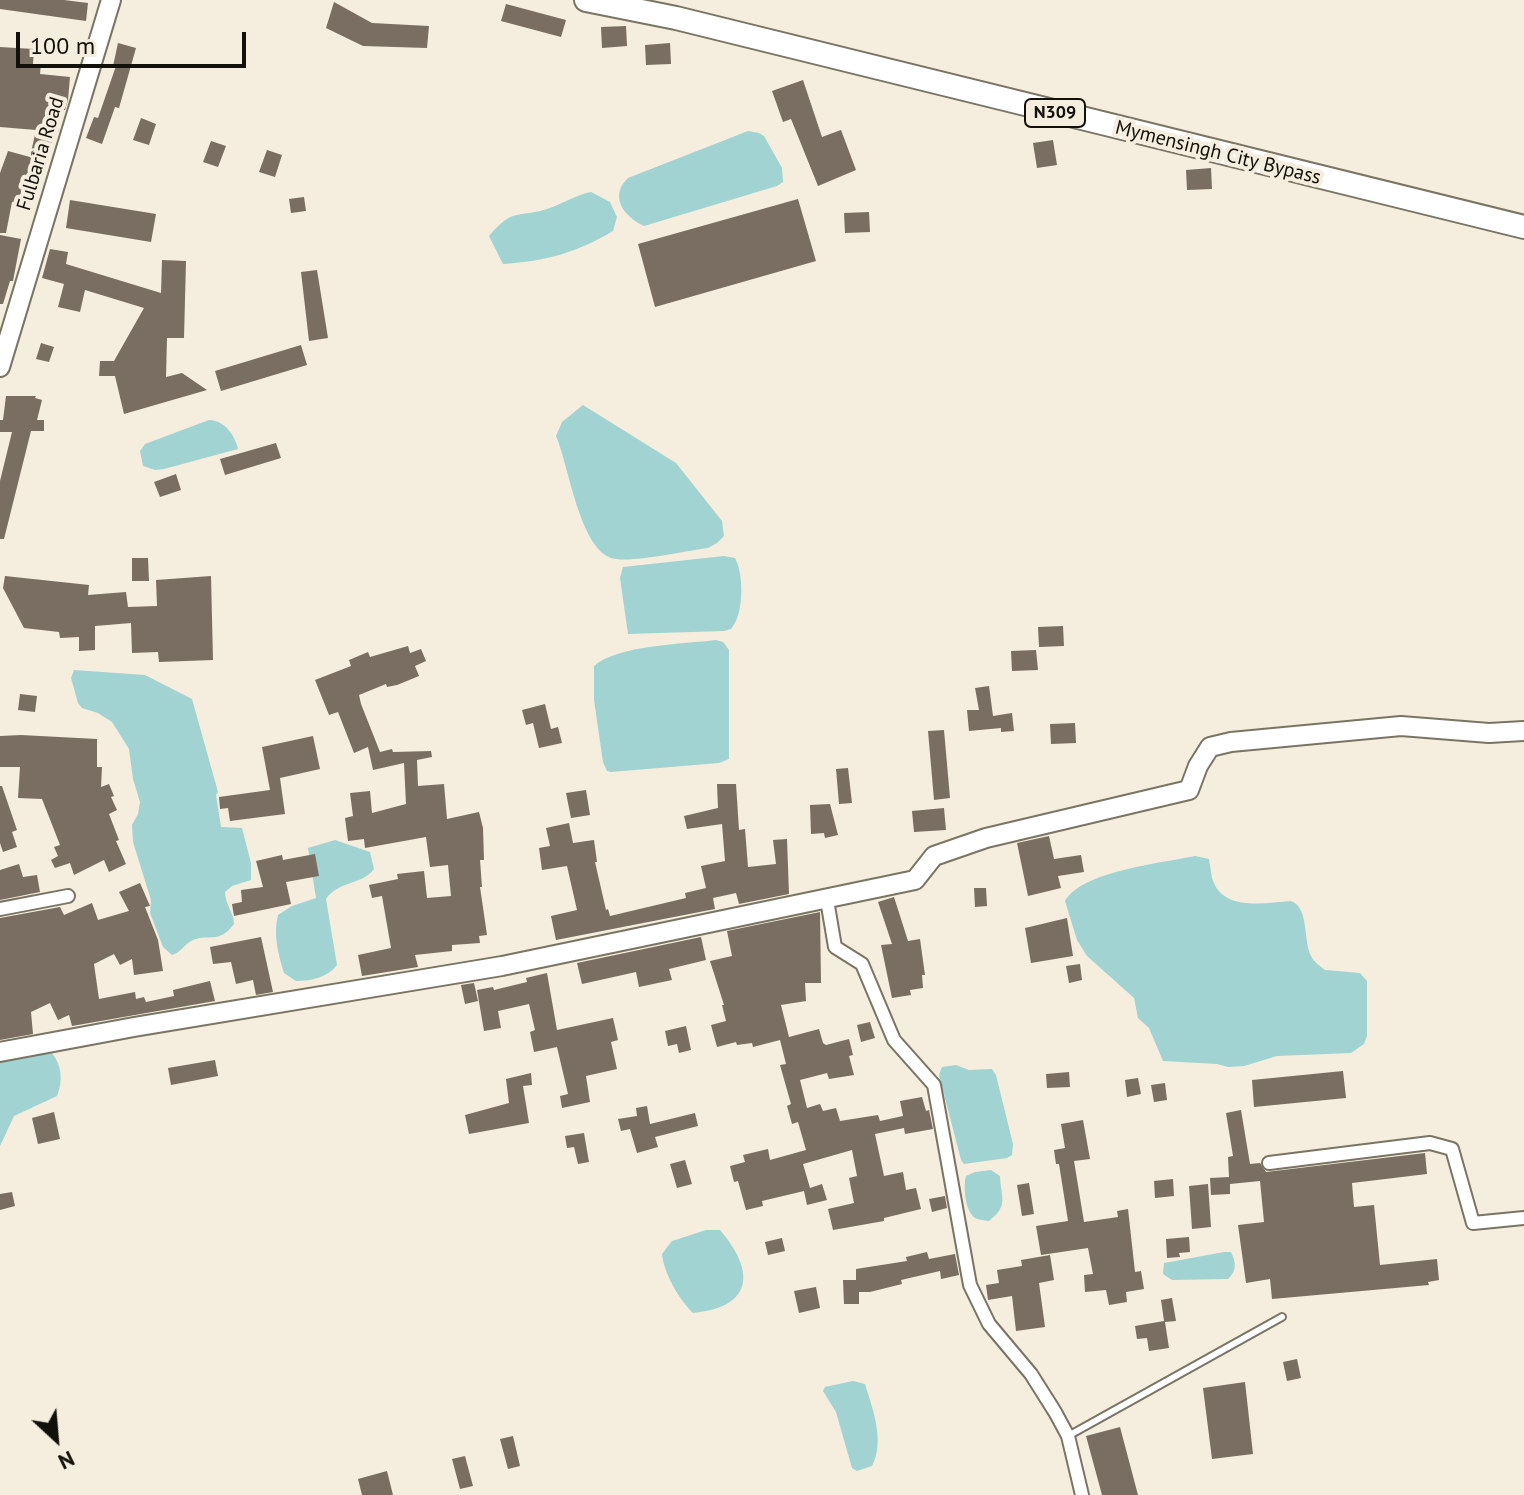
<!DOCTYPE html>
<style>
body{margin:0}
#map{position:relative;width:1524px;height:1495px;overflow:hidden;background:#f5eddd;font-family:"PT Sans",sans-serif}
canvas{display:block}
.north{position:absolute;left:16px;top:1399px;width:80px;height:80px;-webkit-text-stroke:6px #f5eddd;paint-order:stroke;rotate:154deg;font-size:22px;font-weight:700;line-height:32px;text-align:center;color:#12100a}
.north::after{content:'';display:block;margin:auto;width:28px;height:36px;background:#12100a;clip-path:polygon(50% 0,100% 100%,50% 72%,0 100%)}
.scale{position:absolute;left:16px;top:32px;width:230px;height:36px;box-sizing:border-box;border:4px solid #12100a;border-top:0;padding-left:10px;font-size:24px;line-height:28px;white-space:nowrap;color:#12100a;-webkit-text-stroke:6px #f5eddd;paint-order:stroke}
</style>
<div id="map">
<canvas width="1524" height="1495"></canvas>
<div class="north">N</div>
<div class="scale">100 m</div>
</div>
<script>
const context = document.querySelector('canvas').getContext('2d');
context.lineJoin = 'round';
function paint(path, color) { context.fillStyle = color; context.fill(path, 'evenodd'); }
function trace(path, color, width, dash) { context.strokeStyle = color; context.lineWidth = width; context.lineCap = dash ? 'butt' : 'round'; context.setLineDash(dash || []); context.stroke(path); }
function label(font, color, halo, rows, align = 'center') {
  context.font = font + ' "PT Sans",sans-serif'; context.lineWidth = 8; context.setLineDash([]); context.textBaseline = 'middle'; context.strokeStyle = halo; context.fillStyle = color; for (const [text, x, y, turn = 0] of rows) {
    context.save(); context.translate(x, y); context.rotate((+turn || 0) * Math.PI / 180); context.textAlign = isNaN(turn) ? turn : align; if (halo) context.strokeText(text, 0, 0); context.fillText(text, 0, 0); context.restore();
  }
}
paint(new Path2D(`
 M748,131L759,133L764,136L782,168L783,182L777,186L644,226C623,216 609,196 628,178Z
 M591,192L610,202L617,217L613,231C576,253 546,261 503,264L489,236C514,206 519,219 550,208C564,203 576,195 591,192Z
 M583,405L676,463L722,521L724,536L717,543L708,548C685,551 637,562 616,559C580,555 569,465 556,436L562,422Z
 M209,420C224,420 235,435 238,449L164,469L155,470L143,466L140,451L145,444Z
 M724,556L735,558C744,574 744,615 731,629L724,631L628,634L620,578L623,567Z
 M716,640L723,642L729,650V759L719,763L611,772L607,771L603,762L594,700V666C617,645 685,644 716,640Z
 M74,670L145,675L192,699L218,792L216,795L221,827L242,828L251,863V880L232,886L225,892C225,904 234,913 234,924C218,945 209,933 193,940C184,944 182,952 172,955L163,947L150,913L151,900L133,842L132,825L138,814L140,802L133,779L129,749L112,722L98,713L82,708L78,703L71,678Z
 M335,840L370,852L374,869C362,885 338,881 326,899L337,965C328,977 312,981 296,981L284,973C278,954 273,934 278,915L292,906L316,898L308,848Z
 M1195,856L1209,859C1210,865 1211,872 1212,878C1222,912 1264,903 1291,901C1309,907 1303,940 1311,956C1313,961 1320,966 1325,970L1360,973L1367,981V1036L1364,1044L1351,1053L1277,1056L1244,1066L1228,1067L1217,1064L1163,1061L1149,1028L1138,1018L1134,998L1087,956L1077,940L1065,901C1082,871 1162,863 1195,856Z
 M42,1052L52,1053C62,1066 63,1081 57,1096L14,1116L0,1146V1062Z
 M956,1065L969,1070L992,1069L996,1075L1013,1144L1012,1155L1007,1158L964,1164L961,1160L939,1075L942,1067Z
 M991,1170L1000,1176C1001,1199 1009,1205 989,1221C984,1220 979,1220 975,1218C965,1211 963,1186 966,1176L975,1172Z
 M706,1230H720C756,1272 753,1307 693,1313C679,1299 664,1274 662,1254L672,1241Z
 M1224,1252H1231C1236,1262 1237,1271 1228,1279L1172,1280L1163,1274L1164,1263Z
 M853,1381L865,1384C873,1410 885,1441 872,1466L857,1471L852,1468L836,1412L823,1391L825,1387Z`), '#a1d3d3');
paint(new Path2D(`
 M0,0H64L88,3L86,21L0,9Z
 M334,2L372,23L429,26L427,48L363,46L326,28Z
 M506,4L566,20L561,37L501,21Z
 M626,26L627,46L602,48L601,27Z
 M118,43L136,48L119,108L115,107L102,144L86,138L94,117L98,118L116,66H113Z
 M670,43L671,64L646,65L645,45Z
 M0,47L34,49L33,64H41L40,74L70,77L68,100L65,110H61L58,132L55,131L46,168L43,167L30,204L12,202L6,233H0V173L8,151L30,157L36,130L0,127Z
 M803,80L822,137L841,130L856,170L818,186L791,119L783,122L772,91Z
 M141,118L156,124L149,145L133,140Z
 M1053,140L1057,165L1037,168L1033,143Z
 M211,141L226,146L218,167L203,162Z
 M267,150L282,155L275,177L259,172Z
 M1211,168L1212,189L1187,190L1186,170Z
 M304,197L306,211L291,213L289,199Z
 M798,199L816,261L655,307L638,244Z
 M70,200L156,214L151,242L66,228Z
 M869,212L870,232L845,233L844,213Z
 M0,235L21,239L13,281H10L3,304H0Z
 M50,249L68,252L66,264L161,293L162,260L186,261L184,338H167L166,377L182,373L207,390L124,414L115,376H99L100,361H114L144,308L85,290L80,312L58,307L64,284L42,278Z
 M317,270L328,338L309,341L301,272Z
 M41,343L54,347L49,362L36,359Z
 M301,345L307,365L221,391L215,371Z
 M6,396H36L35,398L42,400L37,420H44V431H31L4,539H0V481L12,432H0V420H3Z
 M276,443L281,458L225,475L220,459Z
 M176,474L181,490L160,497L154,482Z
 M132,558H148L149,581H132Z
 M5,576L89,585L88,595L126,592L128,607L157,606L156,580L211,576L213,660L159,662L158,652L132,653L131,623L95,626V650L79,651V637L60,638L59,632L24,628L3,588Z
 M1063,626L1064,646L1039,647L1038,627Z
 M408,646L410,653L421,649L426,661L415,666L419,676L397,685L387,687L386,684L359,695L361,704L380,752L392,749L393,752L431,751L432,757L417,760L418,786L444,784L447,819L479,812L483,828L484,860H480L482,887H480L487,935L479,936L480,943L452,945V951L415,955L418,967L362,976L358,955L391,948L382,896L372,898L369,885L398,879L397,874L424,871L427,898L451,896L448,865L430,867L426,837L365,848L364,839L348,841L345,818L353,816L350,793L370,791L372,813L406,804L404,763L373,770L368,747L354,753L338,712L329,715L315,680L351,666L349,660L368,652L370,657Z
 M1036,650L1038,670L1012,671L1011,651Z
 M989,686L993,716L1012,713L1014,731L1001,732V728L969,731L967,710H979L975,688Z
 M20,694L37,696L35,712L18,710Z
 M545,704L551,729L558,727L562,743L539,748L533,723L526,725L522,710Z
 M1075,723L1076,743L1051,744L1050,724Z
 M944,730L950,798L934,800L928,731Z
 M21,735L97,739V767H102L101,787L109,784L114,796L111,797L117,810L109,814L119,840L116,841L126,864L109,872L104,860L74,875L70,863L55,868L51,860L58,856L54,847L60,845L42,799L18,798L20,767H0V736Z
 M313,736L320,769L280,778L285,814L230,821L228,808L220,809L219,797L270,790L262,747Z
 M848,768L852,803L839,804L836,769Z
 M717,784H736L739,830L745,829L748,867L776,864L773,840L787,839L789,894L739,904L736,893L713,898L715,909L556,940L551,916L577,910L567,866L542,870L539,848L550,846L546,828L569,823L573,843L594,840L597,862H595L606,910L608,909L610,916L686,898L685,893L706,888L701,866L725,861L722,824L687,829L684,816L718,808Z
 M0,786H2L17,830L12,832L17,847L3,852L0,843Z
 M586,790L590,815L571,818L566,793Z
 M830,804L838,835L825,838L824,833L811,834L810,805Z
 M944,808L946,830L914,832L912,811Z
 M1049,836L1054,859L1081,855L1084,872L1058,876L1061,888L1028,896L1017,843Z
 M315,854L319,876L286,882L291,904L234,916L232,904L242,902L241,890L263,887L256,861L282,855L283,860Z
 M19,864L23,877L37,875L40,892L0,900V870Z
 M140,883L150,906L145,907L158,940L163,971L134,975L132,959L120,965L114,954L94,964L99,999L135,992L136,999L144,997L146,1002L174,996L173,990L210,981L215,1001L72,1026L69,1015L58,1020L50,1003L31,1012L33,1034L0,1040V918L60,907L64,915L92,903L98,920L129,911L119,892Z
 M974,888H986L987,906L975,907Z
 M894,897L908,941L920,939L925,975H922L923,988L910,990L911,995L892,998L881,945L892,944L878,902Z
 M820,912L821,983H805L806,1001L781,1005L789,1037L819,1029L823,1043L826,1045L849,1039L853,1055L849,1056L854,1075L829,1079L827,1073L800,1080L807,1108L820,1104L823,1111L836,1108L840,1121L878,1115L880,1121L903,1116L900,1101L922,1097L926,1111L929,1110L933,1129L905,1134L904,1128L875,1134L884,1176L903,1172L906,1190L916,1188L921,1209L884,1218V1221L833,1230L828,1209L854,1203L849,1178L857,1176L852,1150L803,1164L810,1188L822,1184L827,1200L807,1205L804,1191L762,1201L763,1206L746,1210L738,1181L734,1182L730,1166L745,1162L743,1155L768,1149L770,1160L806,1150L798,1122L792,1124L787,1106L791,1104L780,1065L786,1064L780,1040L753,1047L752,1043L737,1045L736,1042L717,1047L711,1025L726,1021L722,1005H724L710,961L732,956L727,931Z
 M1067,918L1073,956L1031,963L1025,928Z
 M261,937L273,992L256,995L253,980L236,984L231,962L213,964L210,947Z
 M701,937L706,960L669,969L672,980L639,987L636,972L582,984L577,963Z
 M1080,964L1082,980L1069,983L1066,966Z
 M547,973L557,1030L613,1018L618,1040L611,1042L617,1069L586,1076L590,1102L562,1108L560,1096L568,1094L557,1047L534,1052L530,1032L535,1030L529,1004L498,1011L501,1028L484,1031L477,990L493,987L494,990L527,982L526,978Z
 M474,983L478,1001L465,1004L461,985Z
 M870,1022L875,1038L861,1042L857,1025Z
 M686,1026L691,1050L679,1053L677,1044L668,1046L665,1031Z
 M215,1060L218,1076L171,1085L168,1068Z
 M1343,1071L1346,1098L1254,1107L1252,1080Z
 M1069,1072L1070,1087L1047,1088L1046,1074Z
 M531,1073L532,1085L523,1086L529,1123L469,1134L465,1115L509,1103L506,1079Z
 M1138,1078L1141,1094L1127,1097L1125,1080Z
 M1165,1083L1167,1100L1154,1102L1151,1085Z
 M647,1106L650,1124L695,1113L698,1126L655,1137L658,1147L637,1153L630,1129L621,1131L618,1119L637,1116L636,1108Z
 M1241,1110L1250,1164L1260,1163L1266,1172L1425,1153L1427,1174L1352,1183L1354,1207L1374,1205L1380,1265L1437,1259L1439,1280L1428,1282L1429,1285L1272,1299L1270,1279L1246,1283L1238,1225L1264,1222L1260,1181L1230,1184V1194L1211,1195L1210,1178L1229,1177L1228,1157L1233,1156L1226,1113Z
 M54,1112L60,1139L38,1144L32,1118Z
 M1083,1120L1090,1159L1074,1161L1084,1222L1118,1217L1117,1211L1128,1209L1135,1272L1141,1271L1144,1289L1126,1292L1127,1302L1109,1305L1106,1290L1085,1292L1084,1275L1093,1274L1088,1248L1041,1255L1036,1226L1068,1221L1059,1164H1056L1054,1150L1065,1148L1061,1124Z
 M584,1133L589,1162L578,1164L574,1147L567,1148L565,1136Z
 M685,1160L692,1184L677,1188L670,1164Z
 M1173,1179L1174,1196L1155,1198L1154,1181Z
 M1029,1183L1034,1214L1022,1216L1017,1185Z
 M1208,1184L1211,1227L1192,1229L1189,1186Z
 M12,1192L15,1206L0,1210V1194Z
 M945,1196L947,1208L932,1212L929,1199Z
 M1189,1237L1190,1252L1179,1253L1180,1257L1167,1258L1166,1239Z
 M782,1238L785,1251L768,1255L765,1242Z
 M927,1252L929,1259L955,1254L959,1275L941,1279L940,1271L901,1280L902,1284L870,1292H859V1304H844L843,1280H856V1269L907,1261L906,1257Z
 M1050,1255L1054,1280L1039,1283L1045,1327L1016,1331L1012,1296L988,1300L986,1285L999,1283L997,1270L1022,1266L1021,1260Z
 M816,1287L820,1308L799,1313L794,1291Z
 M1172,1298L1176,1321L1165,1322L1169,1348L1149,1351L1147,1338L1137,1339L1135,1326L1164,1321L1161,1300Z
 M1297,1359L1301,1378L1287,1381L1283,1362Z
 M1245,1382L1253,1454L1212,1459L1203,1388Z
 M1120,1427L1138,1495H1102L1086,1436Z
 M513,1436L520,1466L508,1469L500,1439Z
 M465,1456L473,1486L460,1489L452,1459Z
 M387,1471L393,1495H362L358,1479Z`), '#796e61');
const lane = new Path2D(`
 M1068,1436L1282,1317`);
const street = new Path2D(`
 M827,900L835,947L862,964L894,1040L934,1085L970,1285L989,1324L1031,1374L1055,1412L1068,1436L1082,1495
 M0,909L68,896
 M1269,1163L1430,1143L1452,1149L1473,1223L1524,1218`);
const secondary = new Path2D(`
 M0,367L111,0
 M0,1052L134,1027L502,966L915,880L934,856L986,838L1189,790L1198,766L1210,747L1231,742L1401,726L1489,733L1524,731`);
const highway = new Path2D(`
 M586,0L676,18L1524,227`);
trace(lane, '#7a7465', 10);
trace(street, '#7a7465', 16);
trace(secondary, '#7a7465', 22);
trace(highway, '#7a7465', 26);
trace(lane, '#fff', 6);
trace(street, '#fff', 12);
trace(secondary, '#fff', 18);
trace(highway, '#fff', 22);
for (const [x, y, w] of [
 [1055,113,60]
]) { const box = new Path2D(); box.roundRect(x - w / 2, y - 14, w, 28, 6); context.fillStyle = '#f5eddd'; context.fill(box); trace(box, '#12100a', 2); }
label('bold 18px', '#12100a', null, [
 ["N309",1055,113]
]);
label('20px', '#12100a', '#f5eddd', [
 ["Mymensingh City Bypass",1218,153,14],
 ["Fulbaria Road",41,154,-73]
]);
</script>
